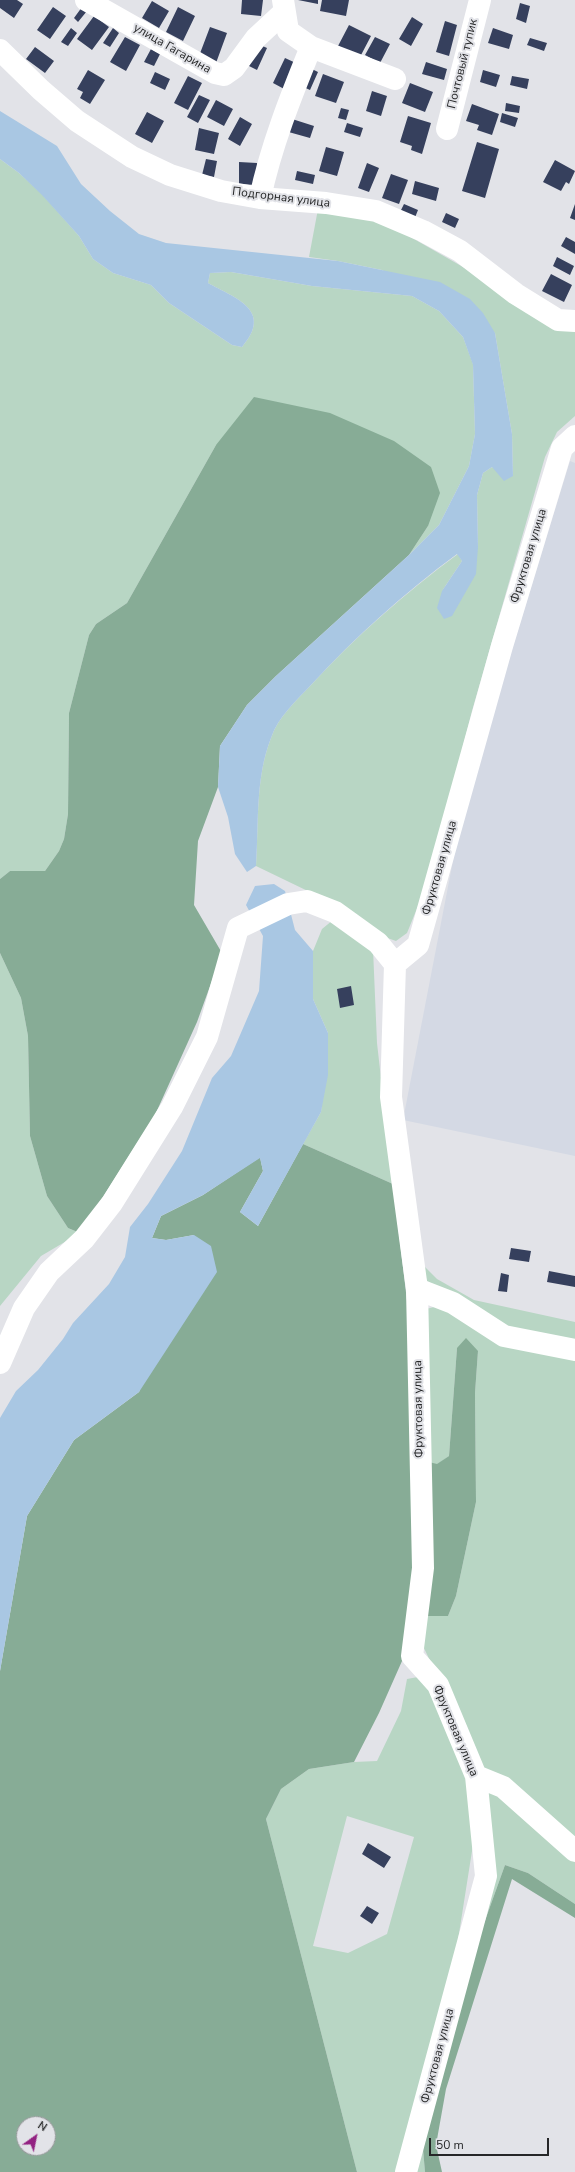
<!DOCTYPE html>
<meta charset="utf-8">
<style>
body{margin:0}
#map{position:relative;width:575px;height:2172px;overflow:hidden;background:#e2e3e8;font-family:"Nunito Sans",sans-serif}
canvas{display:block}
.north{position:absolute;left:16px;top:2116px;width:40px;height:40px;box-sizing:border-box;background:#e2e3e8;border:1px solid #97989b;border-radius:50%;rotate:33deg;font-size:11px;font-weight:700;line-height:16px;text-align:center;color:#262728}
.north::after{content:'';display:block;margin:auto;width:14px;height:18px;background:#932282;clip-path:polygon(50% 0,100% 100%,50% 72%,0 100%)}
.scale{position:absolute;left:429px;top:2138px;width:120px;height:18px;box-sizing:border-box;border:2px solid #262728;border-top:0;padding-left:5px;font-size:12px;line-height:14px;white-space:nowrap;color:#262728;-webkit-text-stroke:3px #e2e3e8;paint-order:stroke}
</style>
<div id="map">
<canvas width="575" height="2172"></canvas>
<div class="north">N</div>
<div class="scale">50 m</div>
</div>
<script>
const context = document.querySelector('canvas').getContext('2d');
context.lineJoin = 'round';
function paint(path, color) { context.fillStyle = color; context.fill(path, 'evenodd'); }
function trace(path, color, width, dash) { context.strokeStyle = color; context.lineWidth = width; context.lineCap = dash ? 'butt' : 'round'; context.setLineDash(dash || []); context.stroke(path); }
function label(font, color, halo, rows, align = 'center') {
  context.font = font + ' "Nunito Sans",sans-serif'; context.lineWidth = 4; context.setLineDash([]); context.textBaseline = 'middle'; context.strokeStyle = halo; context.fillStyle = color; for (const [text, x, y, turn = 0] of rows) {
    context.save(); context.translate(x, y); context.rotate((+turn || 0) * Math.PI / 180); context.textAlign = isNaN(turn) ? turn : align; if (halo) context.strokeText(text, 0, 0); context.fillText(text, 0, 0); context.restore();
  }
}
paint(new Path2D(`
 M570,461L575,463V1156L403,1120L463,809Z`), '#d4d9e4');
paint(new Path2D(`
 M0,159L19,173L42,194L79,236L93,259L113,273L151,285L169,303L232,345L242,347C274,310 235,298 208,283L210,273L231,272L312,286L412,296L439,311L463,337L473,364L475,434L469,466L439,525L409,555L428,526L216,445L127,603L96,624L89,635L69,713L68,814L64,839L59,851L45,871H10L0,879V882Z
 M318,209L354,214L400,231L575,331V416L557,432L545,457L472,711L429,879L407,933L396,941L376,934L343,908L256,866C259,823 255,779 271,738C278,717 296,701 311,685C355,637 405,593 458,554L462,561L442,591L478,547L477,495L483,473L492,467L513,475L512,434L495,333L382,270L338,261L309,257Z
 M333,920L373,949L377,1043L393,1184L303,1144L321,1112L328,1033L313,999V951L322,929Z
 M0,953L21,998L28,1036L30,1136L47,1196L68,1228L80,1233L41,1256L0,1306Z
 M420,1262L437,1279L474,1300L575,1322V1340L508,1332L427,1281Z
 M438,1306L575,1355V1839L482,1769L422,1644L424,1616H448L456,1596L476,1502L475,1393L478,1351L457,1348L449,1456L437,1465L429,1462L426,1309Z
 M418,1677L438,1702L468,1775L475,1832L455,1959L400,2172H357L266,1819L281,1789L309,1769L354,1762L377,1761L401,1711L407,1679ZM347,1816L414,1837L387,1934L348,1953L313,1946Z
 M483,1784L575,1857V1904L528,1873L505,1865L478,1940Z
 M423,2149L425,2172H415Z`), '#b8d6c4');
paint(new Path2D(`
 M254,397L330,413L394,441L431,467L440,493L428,526L409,555L276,676L247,705L220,746L218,787L198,841L194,905L222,953L197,1022L155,1115L80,1233L68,1228L47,1196L30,1136L28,1036L21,998L0,953V879L10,871H45L59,851L64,839L68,814L69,713L89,635L96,624L127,603L216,445Z
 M303,1144L393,1184L413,1351L412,1590L406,1652L379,1713L354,1762L309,1769L281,1789L266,1819L357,2172H0V1671L27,1516L74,1440L139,1392L194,1235L166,1240L152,1238L161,1216L203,1195L260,1157L263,1171L240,1212L258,1226ZM24,2124H48V2148H24Z
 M466,1338L478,1351L475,1393L476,1502L456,1596L448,1616H424L429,1462L437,1464L449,1456L457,1348Z
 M505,1865L528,1873L575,1904V1918L512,1879L446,2089L436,2145L442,2172H425L423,2149L478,1940Z`), '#87ac96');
paint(new Path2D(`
 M0,111L57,146L81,184L110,211L139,234L166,243L338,261L440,282L470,299L483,313L495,333L512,434L513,476L504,481L492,467L483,473L477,495L478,547L476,574L452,616L444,619L437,608L442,591L462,561L457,554C404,593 355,637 311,685C296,701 278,717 271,738C255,779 259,823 256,866L247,872L235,854L228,817L218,787L220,746L247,705L276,676L409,555L439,525L469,466L475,434L473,365L463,337L439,311L412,296L312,286L231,272L210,273L208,283C235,298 274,310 242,347L232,345L169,303L151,285L113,273L93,259L79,236L42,195L19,173L0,159Z
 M274,884L285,891L295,930L313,951V999L328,1033V1075L321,1112L258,1226L240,1212L263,1171L260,1158L203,1195L161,1216L152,1238L166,1240L194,1235L211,1246L217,1272L139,1392L74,1440L27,1516L0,1671V1418L16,1391L38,1370L63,1339L73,1323L109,1284L125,1257L130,1227L148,1204L182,1151L212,1078L231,1056L259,991L263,936L246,905L255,886Z`), '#a9c7e3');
paint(new Path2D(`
 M0,0H17L23,4L14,18L0,8Z
 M242,0H263L261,16L241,14Z
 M298,0H318V4Z
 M322,0H349L346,16L320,11Z
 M152,1L169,11L159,28L142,18Z
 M520,3L530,6L526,23L516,19Z
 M53,7L66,16L50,39L37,30Z
 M82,7L87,11L78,22L74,18Z
 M178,7L195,16L183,41L166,32Z
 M94,16L109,27L92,50L77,39Z
 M412,17L423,24L411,46L399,39Z
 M445,21L457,25L449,56L436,52Z
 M349,25L371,36L360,57L338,46Z
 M210,27L227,33L216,63L199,56Z
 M71,28L77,33L68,46L61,42Z
 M113,28L119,33L110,47L103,43Z
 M493,28L513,35L509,49L488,43Z
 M125,37L140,45L126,71L110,62Z
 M375,37L390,44L380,63L365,55Z
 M530,38L547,43L544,51L527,45Z
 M258,44L267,48L257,70L247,65Z
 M35,47L54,61L45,73L26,59Z
 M151,49L160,54L154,66L144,62Z
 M285,58L298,64L286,90L273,83Z
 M426,62L447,69L444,80L422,74Z
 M308,67L318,72L310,90L299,85Z
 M88,70L105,80L90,104L80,98L83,92L77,89Z
 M483,70L500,75L496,87L480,82Z
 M155,72L170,79L165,90L150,83Z
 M323,74L344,82L336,103L315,96Z
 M188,76L202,83L188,110L174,103Z
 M512,76L529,79L527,89L510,85Z
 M410,83L433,92L425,112L402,103Z
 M372,91L387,96L381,116L366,111Z
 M199,95L210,100L198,123L187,117Z
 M216,100L233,109L224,126L207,117Z
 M506,103L520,106L519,113L505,111Z
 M472,104L499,114L492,135L477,130L479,125L466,121Z
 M341,108L349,110L346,120L338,118Z
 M147,112L164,121L152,143L135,134Z
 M502,113L518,118L515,127L500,122Z
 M408,116L431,123L422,154L411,150L412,146L400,142Z
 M240,117L252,124L240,146L228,139Z
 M289,118L314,126L310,138L285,131Z
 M347,123L363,128L360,137L344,132Z
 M199,128L219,133L214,154L195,150Z
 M477,142L499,149L485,198L462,191Z
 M326,147L344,152L337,176L319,171Z
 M206,159L217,161L214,177L202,175Z
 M555,160L575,171L569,184L566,182L561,191L543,182Z
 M239,162L257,163L256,185L239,184Z
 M367,163L379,168L369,192L358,188Z
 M297,171L315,175L313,184L295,180Z
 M391,174L408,180L399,204L382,198Z
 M415,181L439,188L436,201L412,194Z
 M404,204L418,210L414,220L399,214Z
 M575,204V220L570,218Z
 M446,213L459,219L455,228L442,222Z
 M566,237L575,242V254L561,246Z
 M557,257L574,266L570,275L553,266Z
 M551,274L572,285L564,302L542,291Z
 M351,986L354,1005L340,1008L337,989Z
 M511,1248L531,1251L529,1262L509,1259Z
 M549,1271L575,1276V1287L547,1282Z
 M501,1273L509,1275L507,1292L498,1291Z
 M368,1843L391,1857L384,1868L362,1854Z
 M367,1906L379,1913L372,1924L360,1916Z`), '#36405d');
trace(new Path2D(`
 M86,0L215,73L224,75L234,68L256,38L284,12
 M283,0L288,31L311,47L395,79
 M0,50L41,90L77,121L132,157L170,175L221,191L260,198L326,203L376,211L423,231L460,251L516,294L558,320L575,321
 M447,129L480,0
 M260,198C271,146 291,96 311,47
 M417,1289L453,1303L504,1336L575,1350
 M0,1363L24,1308L49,1272L84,1239L112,1203L172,1107L207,1037L238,928L288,904L307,901L335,912L378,943L395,964
 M476,1776L503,1787L575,1851
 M406,2172L486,1876L476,1776L438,1685L412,1656L423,1568L417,1289L391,1097L395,964L418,945L502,646L562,448L575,436`), '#fff', 22);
label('12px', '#262728', '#e2e3e8', [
 ["улица Гагарина",172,49,30],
 ["Почтовый тупик",463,64,-76],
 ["Подгорная улица",281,198,7],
 ["Фруктовая улица",529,556,-73],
 ["Фруктовая улица",440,868,-74],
 ["Фруктовая улица",419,1409,-91],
 ["Фруктовая улица",455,1731,67],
 ["Фруктовая улица",438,2056,-75]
]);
</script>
